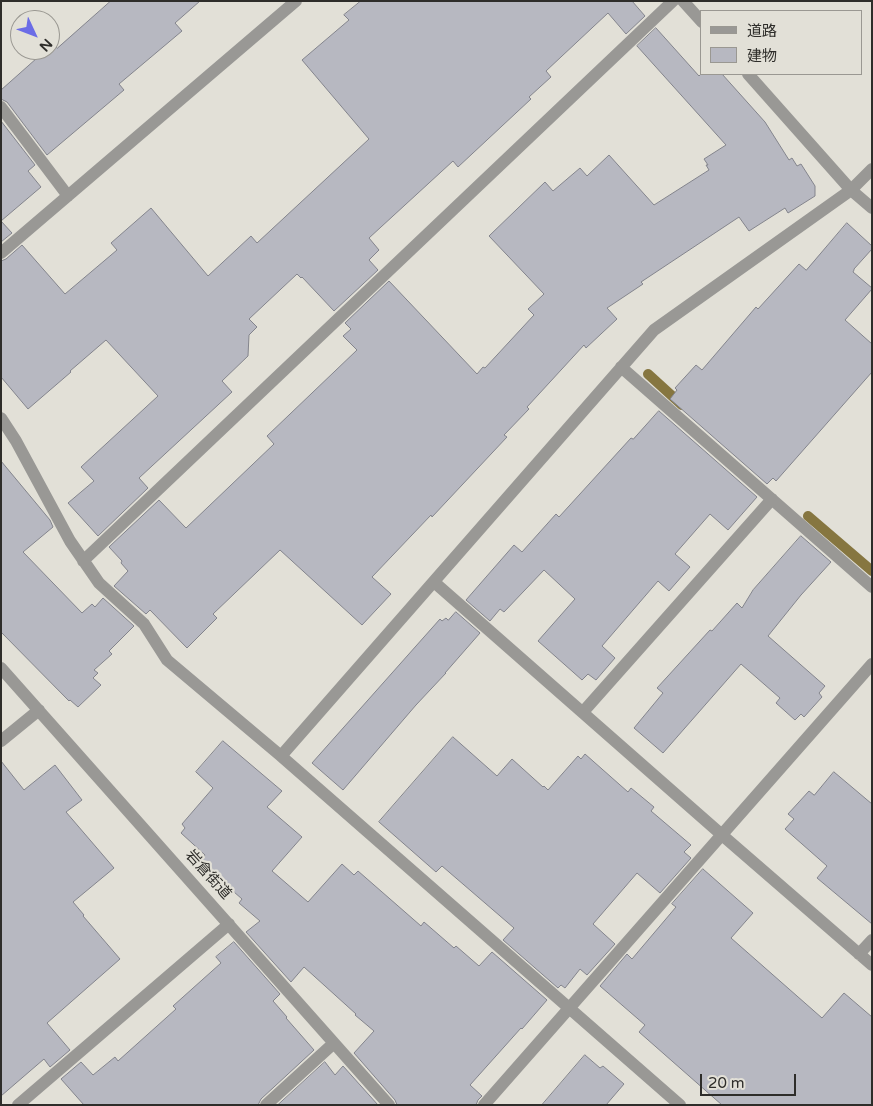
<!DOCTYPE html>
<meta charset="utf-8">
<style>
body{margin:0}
#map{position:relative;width:873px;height:1106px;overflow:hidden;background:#e2e0d7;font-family:"Varela Round","Noto Sans JP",sans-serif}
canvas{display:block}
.frame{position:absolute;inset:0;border:2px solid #2e2d2a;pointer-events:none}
.legend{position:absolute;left:700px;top:10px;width:162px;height:65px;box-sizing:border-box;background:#e2e0d7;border:1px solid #9a9892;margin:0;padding:6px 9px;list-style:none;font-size:15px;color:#2e2d2a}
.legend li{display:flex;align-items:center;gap:10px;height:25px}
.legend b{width:25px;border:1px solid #9a9892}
.north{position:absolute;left:10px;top:10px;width:50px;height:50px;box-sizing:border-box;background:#e2e0d7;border:1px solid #9a9892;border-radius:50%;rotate:133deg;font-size:14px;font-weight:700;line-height:20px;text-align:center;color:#2e2d2a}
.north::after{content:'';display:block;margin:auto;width:18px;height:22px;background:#6b6ce6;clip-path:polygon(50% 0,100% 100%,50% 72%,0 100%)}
.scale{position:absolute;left:700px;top:1074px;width:96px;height:22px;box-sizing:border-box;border:2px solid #2e2d2a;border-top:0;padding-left:6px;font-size:15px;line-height:18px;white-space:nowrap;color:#2e2d2a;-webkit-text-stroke:4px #e2e0d7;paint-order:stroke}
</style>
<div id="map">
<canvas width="873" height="1106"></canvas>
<div class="frame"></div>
<ul class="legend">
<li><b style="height:6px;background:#999895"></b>道路</li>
<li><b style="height:14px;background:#b7b8c1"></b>建物</li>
</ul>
<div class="north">N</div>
<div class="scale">20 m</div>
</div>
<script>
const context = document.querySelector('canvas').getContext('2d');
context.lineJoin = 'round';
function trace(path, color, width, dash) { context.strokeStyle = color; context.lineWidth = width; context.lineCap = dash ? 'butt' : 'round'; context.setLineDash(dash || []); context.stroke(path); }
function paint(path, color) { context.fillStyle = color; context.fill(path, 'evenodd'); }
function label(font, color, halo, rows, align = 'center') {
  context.font = font + ' "Varela Round","Noto Sans JP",sans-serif'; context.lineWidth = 4.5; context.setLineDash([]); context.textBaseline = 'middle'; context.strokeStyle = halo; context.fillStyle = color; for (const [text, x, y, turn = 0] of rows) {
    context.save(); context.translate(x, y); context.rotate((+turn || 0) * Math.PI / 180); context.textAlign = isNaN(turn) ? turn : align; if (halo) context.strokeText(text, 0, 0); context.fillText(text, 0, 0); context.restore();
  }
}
trace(new Path2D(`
 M648,374L682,405
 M808,516L872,571`), '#867640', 10);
const building = new Path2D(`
 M111,1H200L175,23L182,31L119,84L124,90L47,155L7,102L1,99V90L46,50H50V47L53,44L57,48Z
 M361,1H632L645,16L626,34L608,13L546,71L551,77L529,97L531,99L458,167L453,161L369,238L379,250L369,260L378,270L334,311L302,277L301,278L297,274L249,319L257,327L249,335L248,356L222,381L232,392L139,478L148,488L98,536L68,503L94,481L81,467L158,396L106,340L70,371L71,372L28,409L1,377V261L6,259L22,245L65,294L117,250L111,243L151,208L208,276L251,236L257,243L369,139L302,60L349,20L344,15Z
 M656,28L699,76L701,74H722L765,122L789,160L792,158L797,166L801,164L815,186V196L788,213L785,208L749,231L739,217L641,282L643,284L607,308L617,319L586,348L584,345L527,407L529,409L504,435L507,437L432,517L431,515L372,577L391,594L362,625L280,550L213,614L217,618L187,648L150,610L146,614L114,586L128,571L121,563L122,561L109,547L159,500L186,528L274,444L267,436L357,350L343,336L351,329L345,323L389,281L477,374L483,367L485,368L534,315L528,309L544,294L489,236L545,182L553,191L580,168L587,176L609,155L654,205L709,170L706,165H708L704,159L726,145L637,46Z
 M1,121L35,165L28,171L41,187L1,221Z
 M1,221L12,233L1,242Z
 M847,223L872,246V249L854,269V270L853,272L872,288V289L845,320L872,344V372L776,481L773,478L767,484L670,399L677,390L675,388L696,365L702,370L756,307L758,309L799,264L806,270Z
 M659,411L757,497L728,530L710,514L675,554L690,567L669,591L658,581L602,646L615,658L596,680L588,674L582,680L538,641L575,599L544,570L504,612L500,609L490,621L466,600L514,545L522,552L556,514L559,517L631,438L633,439Z
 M1,461L50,520L53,527L23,552L82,613L92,604L95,607L103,598L134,626L109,651L112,654L94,670L98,673L93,678L101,685L78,707L70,700L69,701L1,632Z
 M801,536L831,562L801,595L768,636L825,686L819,693L822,697L804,717L801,714L795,720L776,703L780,698L741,664L663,753L634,728L663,693L657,688L710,630L712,631L737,603L742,608L753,590Z
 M456,612L480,633L445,673H446L416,705L343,790L312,763L440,619L442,621L446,618L448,620Z
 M453,737L497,776L512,759L543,787L544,786L548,790L578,756L581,759L585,754L628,792L631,788L654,807L651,811L691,845L684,852L691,858L660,893L637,873L593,924L615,944L587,975L580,969L565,988L561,985L558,988L503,940L514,928L442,866L436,872L379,822Z
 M223,741L282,791L267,807L302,837L272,871L308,902L342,864L354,875L358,871L421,926L424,922L454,948L456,946L479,966L492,952L547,1000L522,1029L521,1028L470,1085L482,1096L478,1100L476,1105H397L395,1100L354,1053L374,1031L355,1015L356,1014L304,967L291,982L246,932L260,921L239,903L242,899L200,862L205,855L181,833L185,828L182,824L213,788L196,772Z
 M1,761L24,790L55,765L82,800L66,812L114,868L73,902L84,915L83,916L120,959L47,1023L70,1050L50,1067L44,1059L1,1096Z
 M834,772L872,804V924L817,878L827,866L785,829L794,819L788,814L809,791L814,795Z
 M703,869L753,913L731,938L822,1018L844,993L872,1017V1105H722L639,1032L645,1025L600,986L627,954L632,959L676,907L672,904Z
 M234,942L280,994L273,1001L287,1017L286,1018L314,1050L261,1099L258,1105H84L61,1079L81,1062L93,1075L115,1057L118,1061L176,1009L173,1006L221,963L216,957Z
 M585,1055L600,1068L603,1066L624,1084L606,1105H542Z
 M325,1062L335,1075L343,1066L378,1105H278Z`);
paint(building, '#b7b8c1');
trace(building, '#83848c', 1);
trace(new Path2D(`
 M683,1L702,22
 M748,74L851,190L872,208
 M1,107L68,196
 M1,253L296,1
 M621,367L872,587
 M1,418L16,441L70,541L99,583L144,624L167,660L281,756L654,330L851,190L872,169
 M83,561L673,1
 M434,582L722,835L872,965
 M1,668L389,1105
 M583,712L772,499
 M1,741L39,710
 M281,756L680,1105
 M859,954L872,940
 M18,1105L229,924
 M266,1105L334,1043
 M484,1105L872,664`), '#999895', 12);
label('15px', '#2e2d2a', '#e2e0d7', [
 ["岩倉街道",208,875,48]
]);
</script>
